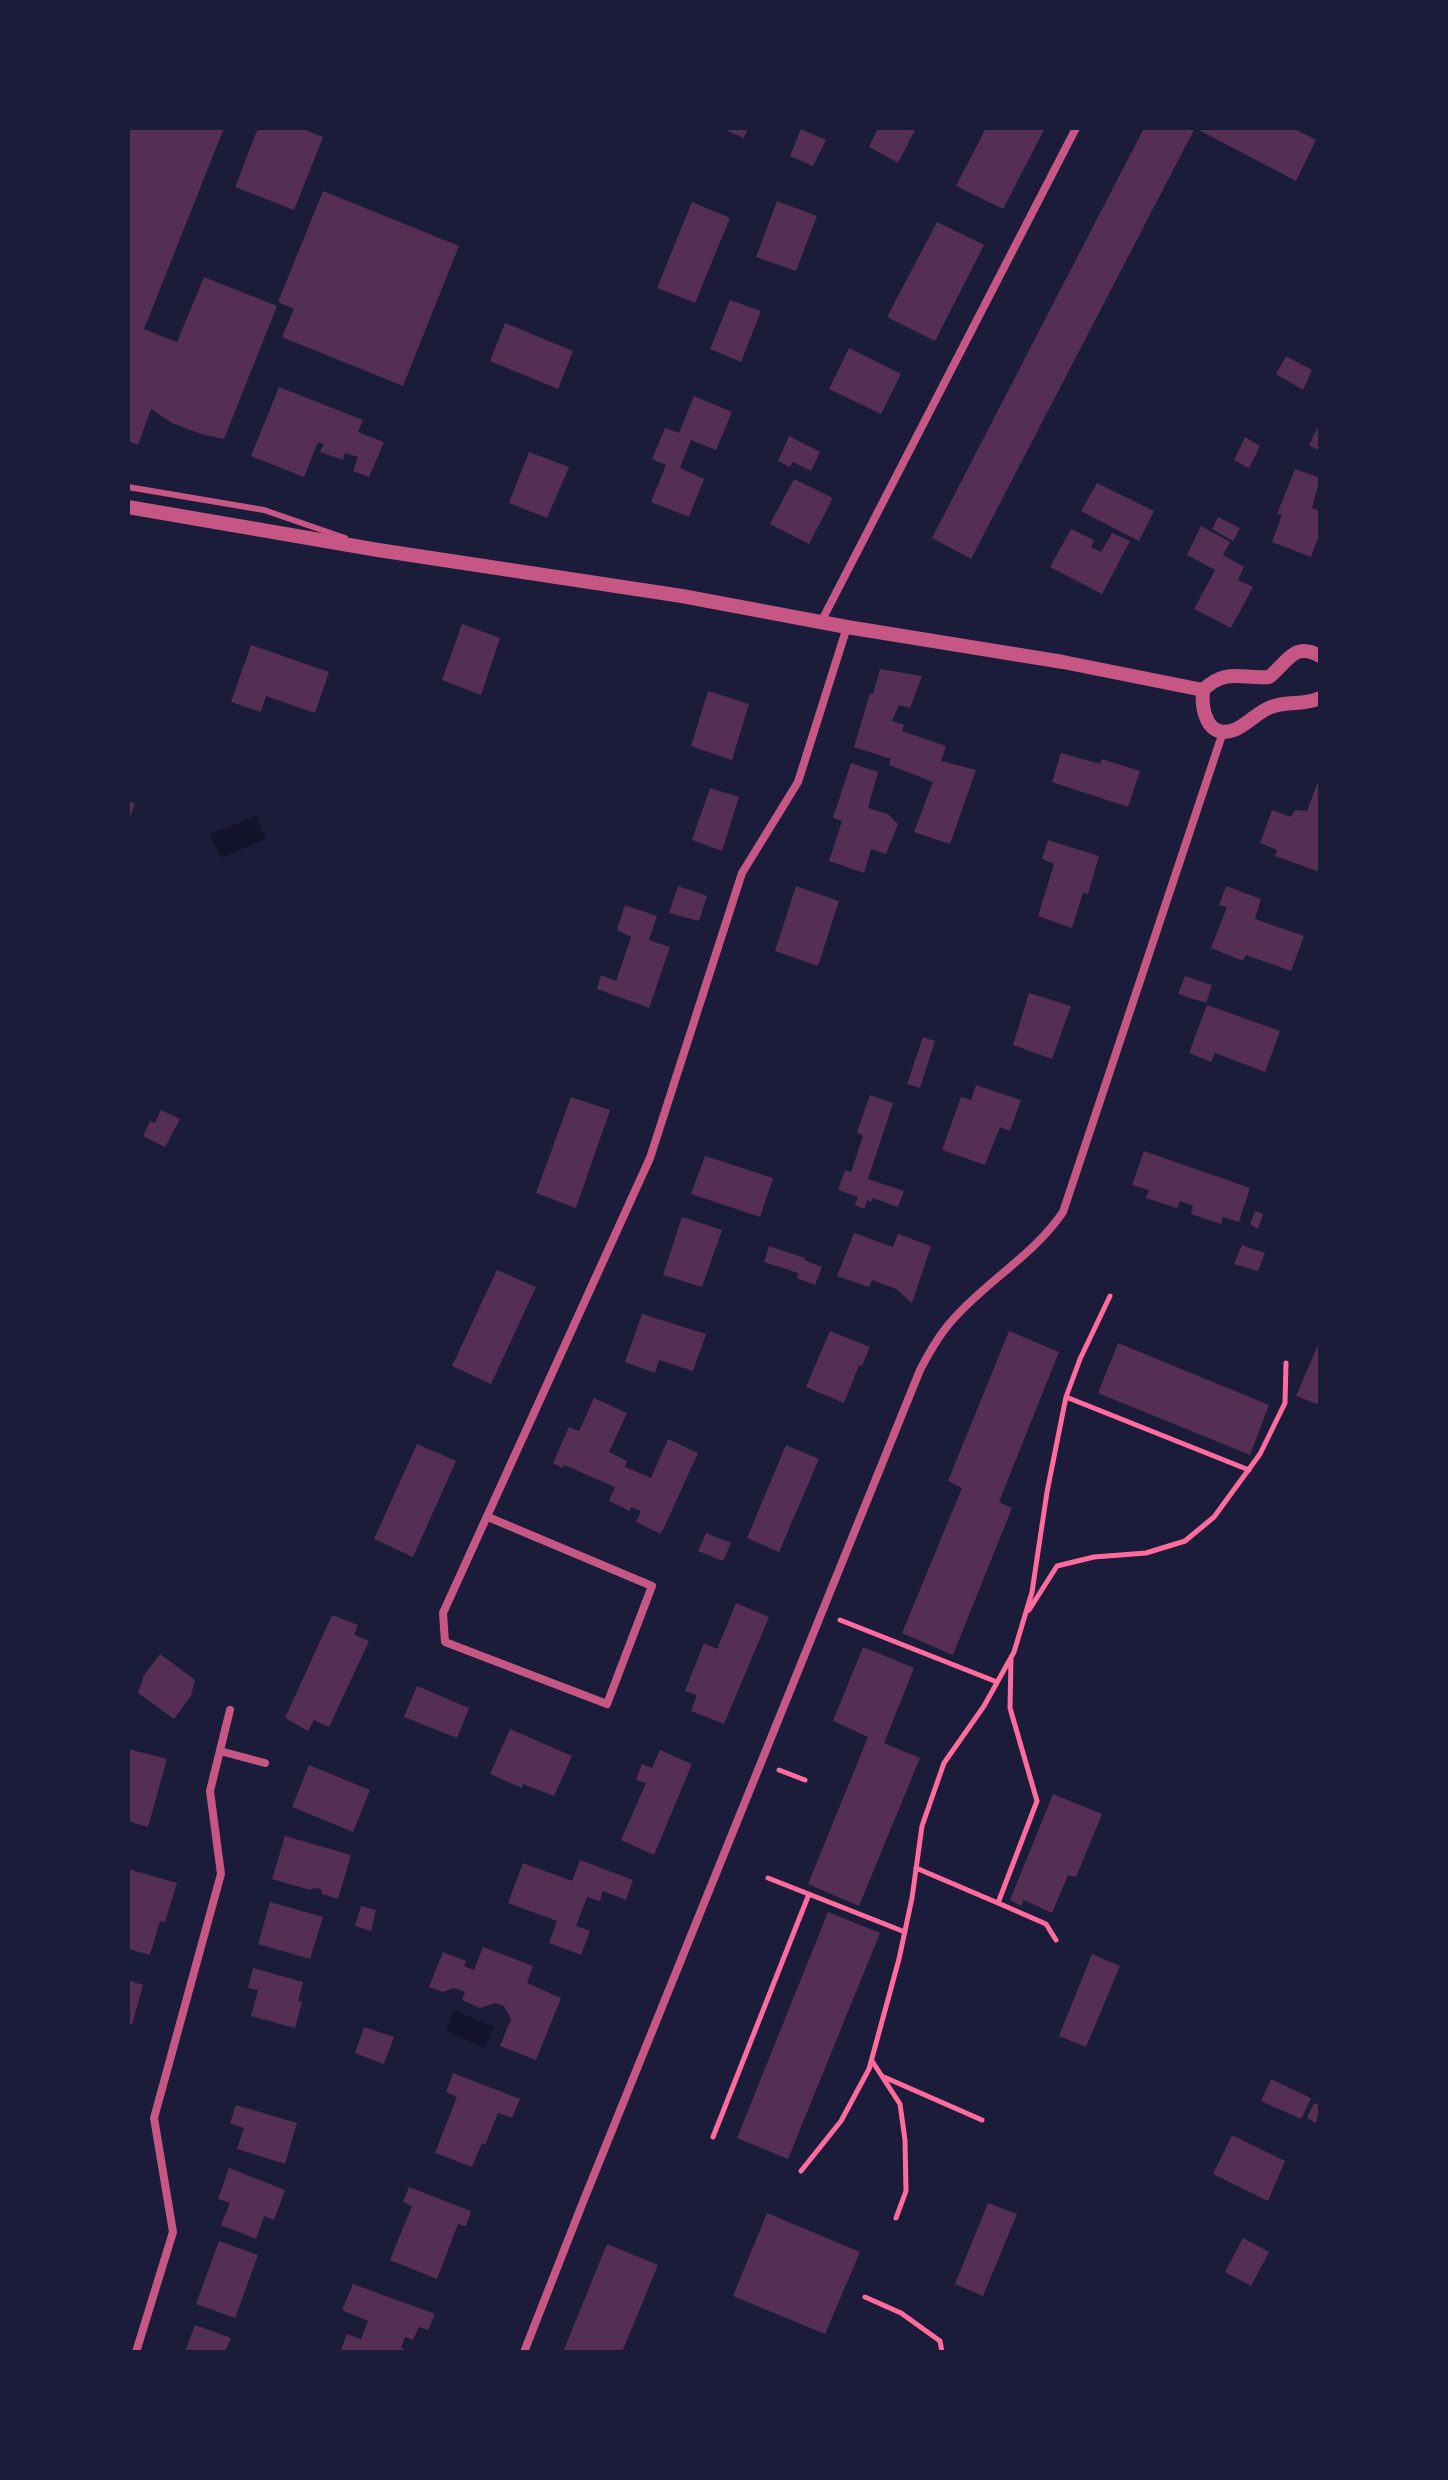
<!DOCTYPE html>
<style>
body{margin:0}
#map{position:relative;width:1448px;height:2480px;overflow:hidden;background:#1b1b3a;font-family:"Fira Sans",sans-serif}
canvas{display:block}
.frame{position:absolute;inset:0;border:130px solid #1b1b3a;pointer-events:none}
</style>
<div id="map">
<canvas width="1448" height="2480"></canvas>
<div class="frame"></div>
</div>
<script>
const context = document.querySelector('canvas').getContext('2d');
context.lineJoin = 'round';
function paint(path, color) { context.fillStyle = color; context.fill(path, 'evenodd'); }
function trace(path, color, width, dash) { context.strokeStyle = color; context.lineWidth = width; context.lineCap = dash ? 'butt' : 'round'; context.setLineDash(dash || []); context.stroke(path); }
paint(new Path2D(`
 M256,816L266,839L221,858L210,834Z
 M454,2010L494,2027L485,2048L446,2031Z`), '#12122b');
paint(new Path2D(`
 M128,128H224L144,329L177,342L204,277L277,306L224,439L201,434L172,423L151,409L138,445L128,441Z
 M258,128H300L323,137L294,210L235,187Z
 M721,128H748L744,138Z
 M878,128H916L898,163L869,147Z
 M986,128H1045L1003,209L956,186Z
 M1144,128H1195L971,559L932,538Z
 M1195,128H1293L1316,140L1296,181Z
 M801,129L826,140L813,166L790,156Z
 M323,191L459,246L403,386L282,337L294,309L278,302Z
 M777,201L817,216L796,271L756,257Z
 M692,202L730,218L695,303L657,288Z
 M937,222L984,245L935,341L887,317Z
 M730,300L761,311L741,362L710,349Z
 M505,323L573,351L558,389L490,361Z
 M849,348L901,374L881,414L829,389Z
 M1286,356L1312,370L1303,390L1276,374Z
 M279,387L363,420L358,432L384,442L369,477L353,471L358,457L345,453L343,460L320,452L324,444L318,442L304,477L251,456Z
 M694,396L732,412L716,450L691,440L680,468L704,479L689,517L651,502L666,465L652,459L665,428L679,433Z
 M1320,423V451L1309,445Z
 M789,436L820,452L811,471L793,462L790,467L778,461Z
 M1245,437L1260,446L1249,468L1234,460Z
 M529,452L569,467L547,518L509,503Z
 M1295,469L1320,478L1312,508L1320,511V532L1311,557L1272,542L1282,515L1277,514Z
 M794,479L833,498L809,544L770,524Z
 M1097,483L1154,511L1139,541L1081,511Z
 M1218,517L1240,528L1233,541L1212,529Z
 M1201,526L1230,542L1223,555L1244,567L1238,580L1253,587L1231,628L1194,609L1215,570L1187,555Z
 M1071,529L1094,540L1091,547L1101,552L1112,533L1130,541L1102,594L1050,567Z
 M462,624L500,638L481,695L442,680Z
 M251,645L329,672L315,713L266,696L261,712L231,702Z
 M880,669L922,676L910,708L899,705L892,721L904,725L902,731L946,746L941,761L976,770L950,844L914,832L933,782L889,765L891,759L854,747L870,693L873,694Z
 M708,691L749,704L732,760L691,746Z
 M1061,753L1100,764L1102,759L1140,771L1128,807L1052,782Z
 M851,763L878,772L868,808L888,814L898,824L886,854L871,849L864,873L829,861L842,821L833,818Z
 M1320,776V872L1275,856L1277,850L1260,843L1272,810L1291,817L1295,810L1307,811Z
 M710,788L739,797L722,851L692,840Z
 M128,801L135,804L128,822Z
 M1048,840L1099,856L1088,894L1083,893L1072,928L1038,916L1054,864L1042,859Z
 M678,886L707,896L699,921L669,913Z
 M796,886L839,901L818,966L775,951Z
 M1226,886L1261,899L1255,919L1304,936L1291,971L1246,955L1243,961L1211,948L1227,907L1219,905Z
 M625,905L657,916L649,940L670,947L649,1008L597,989L601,975L616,981L631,937L617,930Z
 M1185,976L1212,985L1206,1003L1178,994Z
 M1029,993L1071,1006L1052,1059L1013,1045Z
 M1207,1005L1280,1031L1265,1072L1215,1053L1211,1062L1189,1053Z
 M923,1037L935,1041L920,1088L907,1084Z
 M976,1085L1021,1100L1010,1131L1000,1127L985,1165L942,1150L961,1097L971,1100Z
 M870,1095L893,1103L868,1179L904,1191L898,1207L873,1198L871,1202L867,1200L864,1209L855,1205L858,1197L838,1190L845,1170L851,1172L863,1136L857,1132Z
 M571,1097L610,1110L576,1208L536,1193Z
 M161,1110L180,1119L165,1147L143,1136L150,1121L155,1123Z
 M1144,1151L1250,1188L1239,1222L1223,1217L1221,1224L1191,1214L1193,1206L1188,1204L1180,1201L1177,1208L1146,1198L1149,1190L1132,1185Z
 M705,1156L773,1178L760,1217L691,1194Z
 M1255,1211L1263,1214L1258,1229L1250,1224Z
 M682,1217L722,1230L702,1287L663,1275Z
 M854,1233L893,1247L898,1234L931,1246L912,1303L896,1289L872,1280L869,1287L837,1276Z
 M1242,1245L1265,1253L1258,1271L1234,1264Z
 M769,1246L805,1258L804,1260L822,1267L815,1285L797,1278L798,1273L764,1262Z
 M497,1270L536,1287L491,1384L452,1366Z
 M642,1314L706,1334L693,1371L659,1360L655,1373L625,1362Z
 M830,1331L870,1347L862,1366L859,1365L844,1403L806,1387Z
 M1009,1331L1059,1352L999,1502L1012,1508L953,1655L902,1633L962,1488L948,1481Z
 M1320,1340V1405L1296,1396Z
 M1118,1343L1269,1405L1250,1455L1098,1393Z
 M594,1398L627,1413L609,1452L627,1461L625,1467L651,1478L668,1439L698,1453L661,1534L636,1522L641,1511L631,1507L630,1511L609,1501L615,1487L564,1465L562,1468L553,1463L569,1427L579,1431Z
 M417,1444L456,1461L413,1557L374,1539Z
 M786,1445L819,1459L779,1552L747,1538Z
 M706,1533L731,1543L723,1561L698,1551Z
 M736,1603L769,1617L724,1724L691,1711L697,1695L685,1691L704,1643L717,1649Z
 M332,1615L358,1625L354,1635L369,1641L329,1727L314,1720L308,1731L285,1718Z
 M863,1647L914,1668L884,1743L920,1758L859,1906L808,1884L868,1737L833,1721Z
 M160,1654L195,1680L191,1696L174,1719L138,1693L144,1675Z
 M417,1686L469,1708L457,1738L404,1717Z
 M510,1729L572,1756L554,1796L523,1784L522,1788L490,1774Z
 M128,1749L167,1759L148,1827L128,1821Z
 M660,1750L692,1764L654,1855L621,1840L646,1783L636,1780L642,1764L652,1768Z
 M309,1765L370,1790L353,1832L292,1807Z
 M1053,1794L1102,1814L1076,1877L1068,1875L1052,1913L1024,1900L1021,1906L1010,1900Z
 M285,1836L351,1855L338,1899L322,1894L321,1889L314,1888L310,1890L272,1879Z
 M580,1860L633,1880L626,1900L603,1891L600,1901L587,1897L576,1926L590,1931L581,1955L549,1943L557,1921L508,1903L523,1863L572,1881Z
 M128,1869L177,1883L165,1922L160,1921L150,1955L128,1949Z
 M270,1902L323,1917L310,1959L258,1944Z
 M361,1906L376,1910L371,1931L355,1926Z
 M828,1912L880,1933L788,2159L737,2138Z
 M483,1947L533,1966L527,1983L561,1998L536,2060L500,2046L511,2019L504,2006L496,2003L480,2008L462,2000L465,1992L454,1988L443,1992L429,1987L443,1952L466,1961L464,1966L474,1970Z
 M1092,1954L1120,1966L1086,2047L1059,2036Z
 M253,1968L303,1982L298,2001L302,2002L295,2028L251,2016L258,1990L248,1988Z
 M128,1980L143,1985L132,2025L128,2023Z
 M364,2027L394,2037L384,2064L355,2053Z
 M453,2073L520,2099L512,2118L498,2113L485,2145L482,2143L472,2167L435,2153L457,2097L446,2092Z
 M1271,2079L1311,2098L1301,2119L1261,2101Z
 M1314,2103L1320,2105L1316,2123L1307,2118Z
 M236,2105L297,2123L285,2164L237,2149L244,2128L230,2123Z
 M1232,2135L1285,2161L1268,2201L1213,2174Z
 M229,2168L285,2190L274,2220L264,2216L256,2239L221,2225L230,2203L218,2199Z
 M409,2187L471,2211L466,2226L458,2224L437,2279L390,2260L412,2206L403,2202Z
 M988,2203L1017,2214L983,2296L955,2284Z
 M767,2213L860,2252L825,2334L733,2296Z
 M1243,2238L1269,2252L1251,2286L1225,2272Z
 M219,2241L258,2255L235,2318L196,2304Z
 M607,2244L658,2265L622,2352H563Z
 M353,2284L435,2314L428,2330L419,2327L413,2340L405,2337L401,2348L410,2352H340L347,2334L361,2339L368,2321L342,2310Z
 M195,2325L231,2338L225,2352H185Z`), '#542f53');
trace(new Path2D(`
 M1066,1397L1249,1470
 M1029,1610L1057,1566L1094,1557L1146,1553L1185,1541L1214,1517L1260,1454L1285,1403L1286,1363
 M840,1620L997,1682
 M779,1770L805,1780
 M916,1868L998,1903L1037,1801L1010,1708L1011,1659
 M768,1878L905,1932
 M998,1903L1046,1924L1056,1940
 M872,2061L900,2104L905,2140L906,2191L896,2218
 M884,2077L982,2120
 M713,2137L809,1894
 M801,2171L841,2121L869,2069L899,1959L912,1898L922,1826L944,1763L984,1706L1014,1652L1032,1592L1047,1492L1066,1397L1080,1359L1110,1296
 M865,2297L901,2313L940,2341L942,2352`), '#ff6b9d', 5);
trace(new Path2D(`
 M128,487L264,510L345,538`), '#c65784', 6);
trace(new Path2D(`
 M821,622L1076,128
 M488,1517L652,1586L607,1704L445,1642L443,1613L650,1158L742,873L798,782L847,627
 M220,1751L265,1763
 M136,2352L173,2232L154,2118L221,1874L210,1791L230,1710
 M524,2352L583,2202L920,1370C931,1349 942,1330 959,1313C993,1277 1035,1253 1063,1212L1223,732`), '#c65784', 8);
trace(new Path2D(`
 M128,507L378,550L682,596L847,627L1063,662L1203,690
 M1320,656C1294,641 1288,662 1269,677C1240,679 1226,668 1203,690C1201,709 1207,740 1234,730C1247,725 1257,712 1271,707C1288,700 1304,706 1320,698`), '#c65784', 14);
</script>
